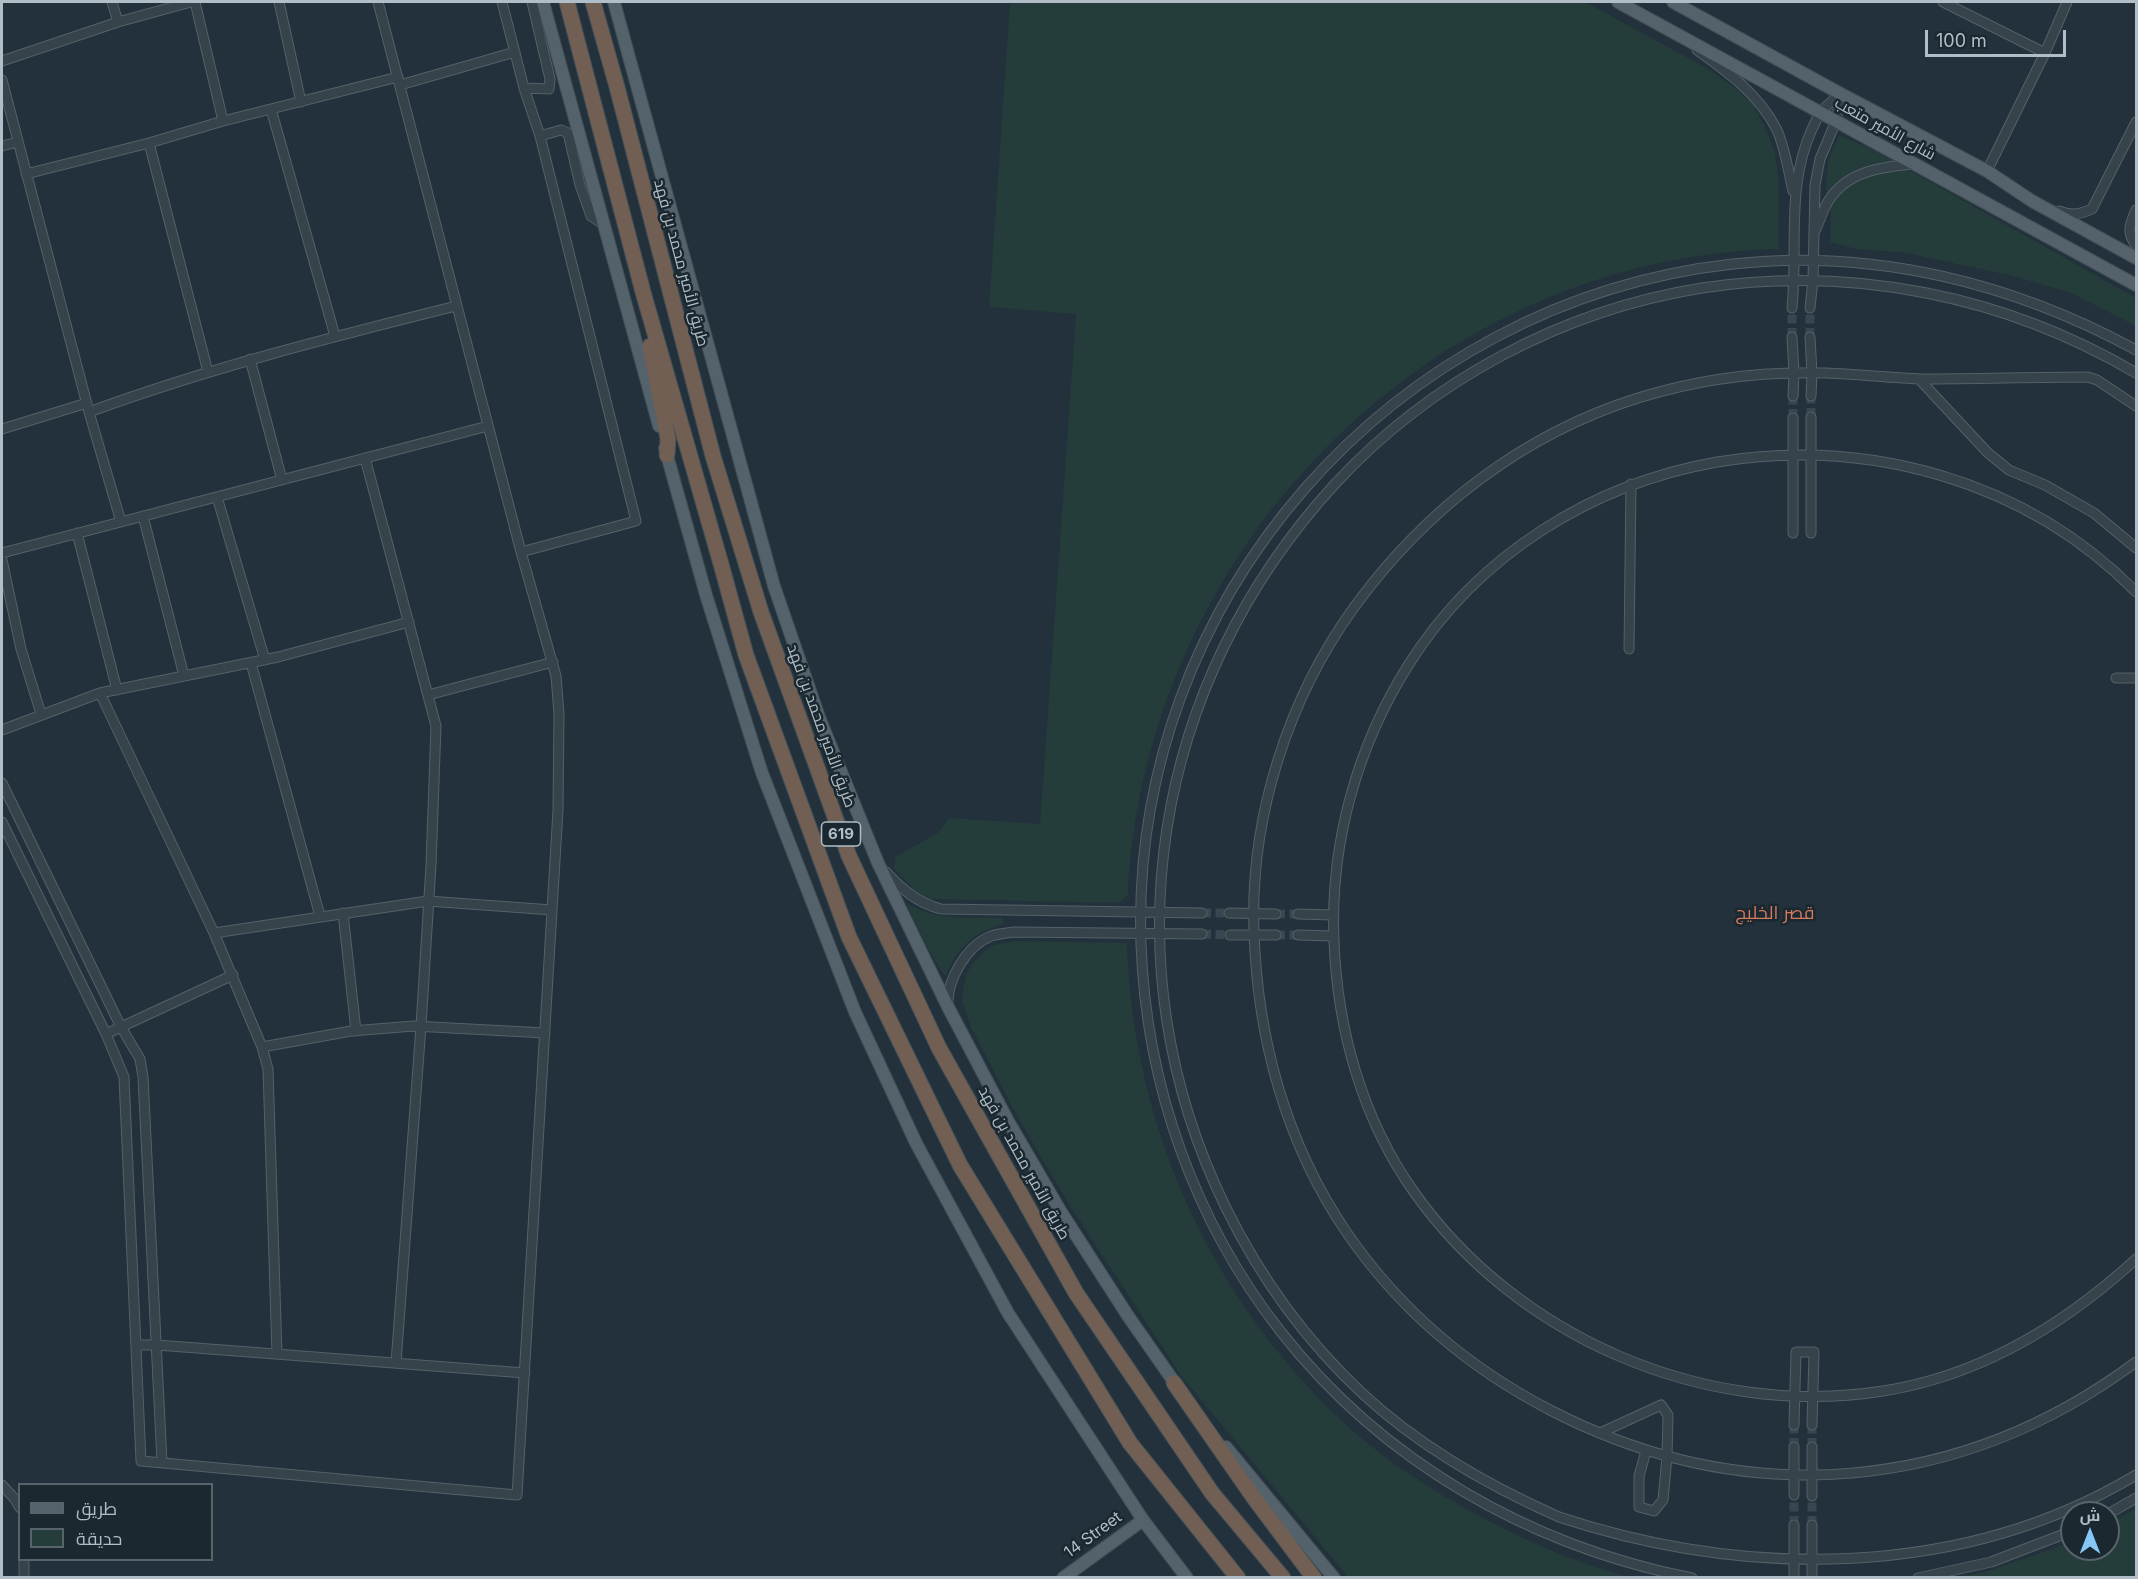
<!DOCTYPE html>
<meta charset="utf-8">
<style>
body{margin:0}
#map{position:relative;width:2138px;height:1579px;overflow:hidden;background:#22313b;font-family:Inter,Cairo,sans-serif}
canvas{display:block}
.frame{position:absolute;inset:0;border:3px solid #b1bec7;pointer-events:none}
.legend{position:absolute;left:18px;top:1483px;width:195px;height:78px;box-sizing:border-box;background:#1b2830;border:2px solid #57646c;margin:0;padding:8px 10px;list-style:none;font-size:18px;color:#b1bec7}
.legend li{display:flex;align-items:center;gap:12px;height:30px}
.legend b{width:30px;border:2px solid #57646c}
.north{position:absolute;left:2060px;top:1501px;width:60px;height:60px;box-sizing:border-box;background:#1b2830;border:2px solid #57646c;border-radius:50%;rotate:0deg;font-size:16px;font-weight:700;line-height:24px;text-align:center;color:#b1bec7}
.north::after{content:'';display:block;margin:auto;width:21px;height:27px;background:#85c8f8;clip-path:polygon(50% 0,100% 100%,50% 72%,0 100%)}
.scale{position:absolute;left:1925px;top:30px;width:141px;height:27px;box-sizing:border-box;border:3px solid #b1bec7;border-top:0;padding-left:8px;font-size:18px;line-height:21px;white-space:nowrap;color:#b1bec7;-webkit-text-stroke:4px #1b2830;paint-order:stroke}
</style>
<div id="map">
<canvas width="2138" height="1579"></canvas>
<div class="frame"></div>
<ul class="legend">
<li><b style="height:8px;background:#54626b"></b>طريق</li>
<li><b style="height:16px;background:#243c3a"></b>حديقة</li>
</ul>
<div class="north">ش</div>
<div class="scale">100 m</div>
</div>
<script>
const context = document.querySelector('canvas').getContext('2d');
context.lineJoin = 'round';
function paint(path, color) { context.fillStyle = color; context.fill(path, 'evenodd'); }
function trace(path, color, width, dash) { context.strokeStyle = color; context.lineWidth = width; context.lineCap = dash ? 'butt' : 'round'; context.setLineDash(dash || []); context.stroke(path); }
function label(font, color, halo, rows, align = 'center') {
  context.font = font + ' Inter,Cairo,sans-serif'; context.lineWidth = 5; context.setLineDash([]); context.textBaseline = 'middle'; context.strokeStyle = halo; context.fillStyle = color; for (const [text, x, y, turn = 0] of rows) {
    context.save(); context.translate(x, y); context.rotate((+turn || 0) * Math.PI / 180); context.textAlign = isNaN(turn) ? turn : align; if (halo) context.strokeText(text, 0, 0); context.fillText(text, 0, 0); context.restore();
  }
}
paint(new Path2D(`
 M1010,2H1585L1705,67L1731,85L1752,103L1764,125L1775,152L1779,184V249C1429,257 1144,550 1128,896L1118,903L930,899L918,894L894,869L895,857L938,833L949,818L1040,824L1076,314L989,307Z
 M1839,135L1874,150L2136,298V326L2071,293L2013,276L1906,253L1856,249L1830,242L1831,209L1826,187L1828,161Z
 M906,903C937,921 968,917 1002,918L1004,924C972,933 958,947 945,977L926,945Z
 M1015,941L1127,943C1133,1125 1208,1293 1340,1419C1384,1461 1439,1495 1493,1523C1536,1545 1581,1564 1628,1577H1348L1182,1377L1070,1206L1017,1116L971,1027L962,1001L963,989L967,972L974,962L982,953L994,945Z
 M2136,1509V1577H1960L1985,1572L2072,1542V1549H2108V1524Z`), '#243c3a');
trace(new Path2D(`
 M1792,337V308
 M1810,337V308
 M1811,417V396
 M1793,418V396
 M1202,913H1229
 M1276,914H1298
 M1202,934L1230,935
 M1276,935H1298
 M1794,1447V1425
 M1812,1447V1425
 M1794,1525V1495
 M1812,1525V1496`), '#374650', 9, [9, 4.5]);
const minor = new Path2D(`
 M112,2L118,22
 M195,2L223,121
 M279,2L301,102
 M502,2L524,88L540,136L636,521L521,552
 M1943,2L2045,53
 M1697,50C1728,72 1758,94 1776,128C1784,143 1789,174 1793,191
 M2,61L118,22L191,2
 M2,80L89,412L121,522
 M400,85L515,52
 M524,88L549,89L550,79L532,2
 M271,109L335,336
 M540,136L561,130L568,133L580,185L591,216L603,224
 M149,143L208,372
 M2,146L18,142
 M1987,171L2045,53L2067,2
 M26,174L149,143L223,121L398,77
 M2136,210C2130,223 2126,233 2136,245
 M2059,211C2072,216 2080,214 2092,209L2136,122
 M1815,231C1820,221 1823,209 1829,200C1848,171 1881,167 1913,164
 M1792,308C1798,249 1786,185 1812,129C1815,124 1817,117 1820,113C1825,106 1834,100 1841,94
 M1810,308L1813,280L1815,185L1820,159L1836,121L1841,94
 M1792,337L1794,373L1793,396
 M1810,337L1812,373L1811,396
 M250,359L282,480
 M2136,373C2005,296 1853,265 1702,288C1563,310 1431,380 1335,484C1152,683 1106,964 1226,1208C1260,1277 1306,1341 1363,1394C1420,1447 1489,1486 1559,1517C1747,1579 1962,1579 2136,1475
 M1919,379L1988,453L2009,470L2045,485L2094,513L2136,548
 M2136,406L2097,380L2088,377C2033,377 1977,379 1922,379C1890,378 1858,374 1826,373C1762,371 1699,379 1638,398C1523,434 1426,509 1355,606C1288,698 1250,817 1254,930C1257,1038 1286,1144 1347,1233C1400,1310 1470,1369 1552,1411C1747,1511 1960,1493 2136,1362
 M89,412C209,368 332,337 456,306
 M1811,417V533
 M1793,418V533
 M2,429L87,403
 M365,458L436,726L431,865L421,1026L396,1363
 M217,497L265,660
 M143,516L184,676
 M77,533L117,690
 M2,553L488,426
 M2,560L21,649L41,714
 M2136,592C2027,481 1869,437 1717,462C1591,484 1477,556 1409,664C1357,746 1330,843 1334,940C1337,1028 1362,1119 1414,1192C1517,1338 1706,1419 1883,1391C1980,1376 2065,1324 2136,1259
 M1629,649L1631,484
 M251,663L320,916
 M2116,678H2136
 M100,693L214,933L262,1047L268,1069L277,1354
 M428,695L553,662
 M2,730L100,693L278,657L409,622
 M2,783L121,1027L140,1059L143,1077L162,1462
 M2,822L106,1034L124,1077L141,1461L517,1495L558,810L559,714L556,676L521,552L378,2
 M885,871C902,889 917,903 941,909L1202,913
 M343,913L356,1031
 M1229,913L1276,914
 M1298,914L1333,915
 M214,933L428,901L552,910
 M1230,935H1276
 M1298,935L1333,936
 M948,1005C947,980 966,946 991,936C998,934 1007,933 1014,932L1202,934
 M106,1034L233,975
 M262,1047L351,1031L414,1026L545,1033
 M137,1345H157L525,1373
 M1794,1425L1796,1352H1814L1812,1425
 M1600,1433L1661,1405L1668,1415L1667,1457L1663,1500L1654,1511L1639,1507V1476L1646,1451
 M2,1485L14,1498L20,1508
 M1794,1495V1447
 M1812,1496V1447
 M2108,1514L2136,1498
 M1794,1525V1578
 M1812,1525V1578
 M24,1578V1560
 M1692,1578C1530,1546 1383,1462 1281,1332C1194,1221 1146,1085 1141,944C1129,600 1392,301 1733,264C1873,248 2013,283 2136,350
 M1918,1578L1991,1562L2072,1531`);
const major = new Path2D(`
 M543,2L659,426
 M614,2L774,586L819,717L878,863L948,1007L1008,1121L1061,1212L1128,1316L1179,1389
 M1618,2L2136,285
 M1673,2L1841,94L1987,171L2032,201L2136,258
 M665,448L706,595L762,773L855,1012L916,1143L1008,1313L1143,1520L1187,1578
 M1226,1447L1334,1578
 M1063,1578L1143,1520`);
const highway = new Path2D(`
 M567,2L643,292L721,564L746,655L849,937L960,1165L1130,1443L1238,1578
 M593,2L617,87L713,456L761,612L849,856L939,1048L1076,1293L1212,1493L1283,1578
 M650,346L668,439L667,455
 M1174,1383L1254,1498L1314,1578`);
trace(minor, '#546169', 11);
trace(major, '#3f4c54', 14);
trace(highway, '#414e56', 17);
trace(minor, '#36434b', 9);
trace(major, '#54626b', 12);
trace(highway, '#715f53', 15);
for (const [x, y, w] of [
 [841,834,39]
]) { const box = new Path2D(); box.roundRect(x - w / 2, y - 12, w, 24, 4.5); context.fillStyle = '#1b2830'; context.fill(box); trace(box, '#b1bec7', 1.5); }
label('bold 15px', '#b1bec7', null, [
 ["619",841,834]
]);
label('16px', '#b1bec7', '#1b2830', [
 ["شارع الأمير متعب",1885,129,29],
 ["طريق الأمير محمد بن فهد",681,263,75],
 ["طريق الأمير محمد بن فهد",821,726,70],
 ["طريق الأمير محمد بن فهد",1024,1163,61],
 ["14 Street",1093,1535,-36]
]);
label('18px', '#d47b5f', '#1b2830', [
 ["قصر الخليج",1775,914]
]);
</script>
